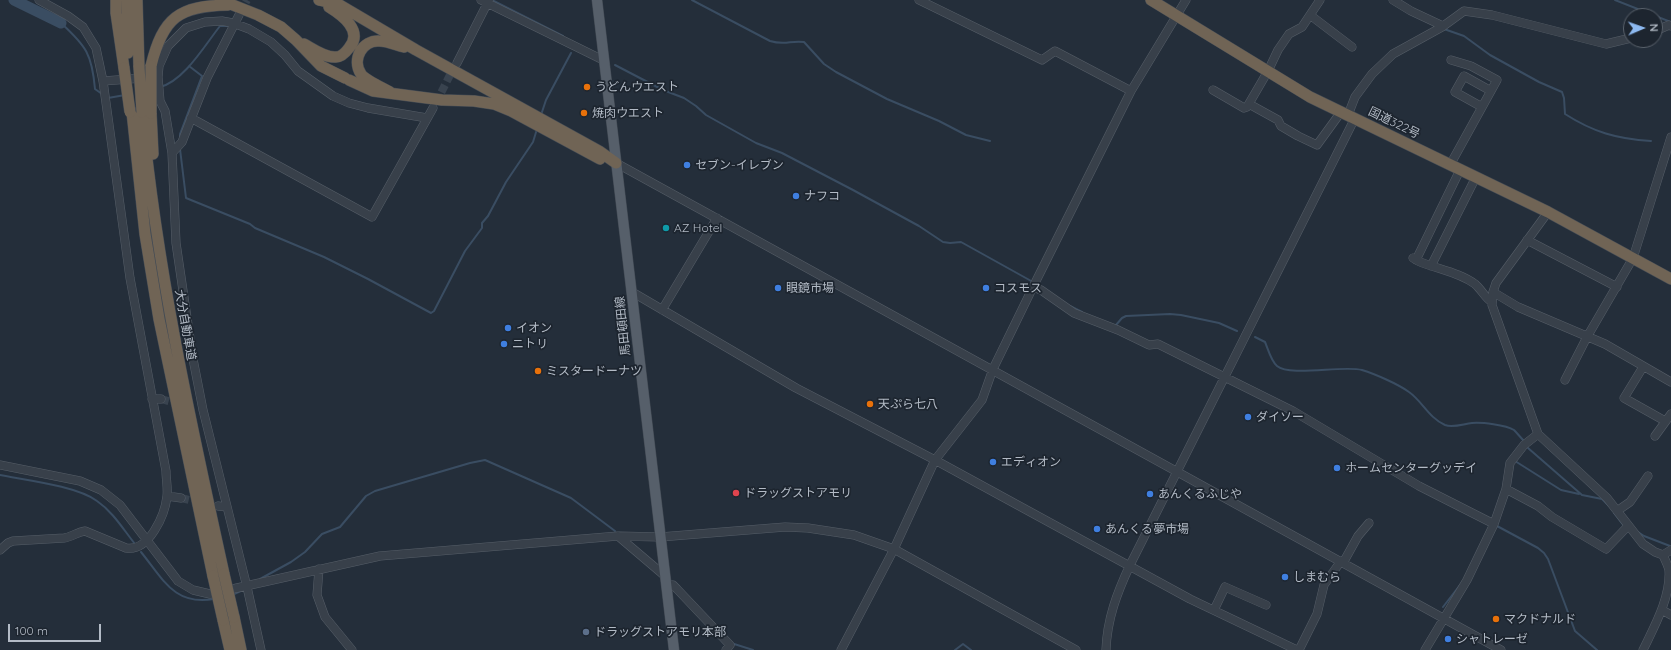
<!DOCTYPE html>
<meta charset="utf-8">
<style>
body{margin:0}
#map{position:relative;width:1671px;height:650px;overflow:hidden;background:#242e3a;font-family:Quicksand,sans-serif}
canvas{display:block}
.north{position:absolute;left:1623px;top:8px;width:40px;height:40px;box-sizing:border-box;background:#1d252f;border:1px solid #59616b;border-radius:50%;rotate:88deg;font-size:11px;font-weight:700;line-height:16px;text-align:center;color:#b3bbc6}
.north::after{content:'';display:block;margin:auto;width:14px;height:18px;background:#8db9f0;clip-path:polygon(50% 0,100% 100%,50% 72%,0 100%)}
.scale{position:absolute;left:8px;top:624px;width:93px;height:18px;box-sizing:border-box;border:2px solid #b3bbc6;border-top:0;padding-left:5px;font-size:12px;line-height:14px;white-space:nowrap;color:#b3bbc6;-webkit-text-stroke:3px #1d252f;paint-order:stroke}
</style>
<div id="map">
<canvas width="1671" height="650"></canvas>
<div class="north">N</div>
<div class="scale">100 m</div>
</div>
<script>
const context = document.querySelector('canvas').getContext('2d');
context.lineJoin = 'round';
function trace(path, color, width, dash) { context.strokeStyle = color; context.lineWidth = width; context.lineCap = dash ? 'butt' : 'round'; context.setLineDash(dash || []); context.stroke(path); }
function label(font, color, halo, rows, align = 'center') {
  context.font = font + ' Quicksand,"Noto Sans JP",sans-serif'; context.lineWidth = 3.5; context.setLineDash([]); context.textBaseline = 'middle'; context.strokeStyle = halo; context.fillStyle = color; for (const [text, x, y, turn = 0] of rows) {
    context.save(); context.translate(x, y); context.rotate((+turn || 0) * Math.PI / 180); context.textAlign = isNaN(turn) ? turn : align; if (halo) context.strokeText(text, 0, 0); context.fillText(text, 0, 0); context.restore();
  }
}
trace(new Path2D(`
 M492,0L563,36
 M692,0L770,41C786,46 790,40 804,42L824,64L836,72L887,99L939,121L966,135L990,141
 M1615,0L1671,22
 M61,23C86,46 92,54 95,89L102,94
 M1444,29L1464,36L1490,55L1539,82L1562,92L1564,98L1565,114C1593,132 1617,139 1651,141
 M615,65L663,90L684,98L696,106L706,115L756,143L782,153L853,190L919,226L943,242L950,243L961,242L1033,282
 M160,87C184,81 205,45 220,26H229
 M108,98L125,95
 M541,115L546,100L571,53
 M180,139V134L202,76L189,66
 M180,149L186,198L250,224L255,228L324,257L368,279L431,313L434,311L465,251L482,228V223L488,216L506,182L533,142L537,129
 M1070,306L1082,312
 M1114,325H1116L1122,318L1126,316L1170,314L1181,315L1219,323L1237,331
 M1255,337L1265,342C1268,349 1271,361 1277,366C1290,377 1343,365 1362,370C1375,374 1398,384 1409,392C1422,401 1429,418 1445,425C1453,428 1463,424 1472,423C1481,422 1506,425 1514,430C1517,433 1521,438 1524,441
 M1526,445L1528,448L1582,495L1602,499L1609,506
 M1515,461L1561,490L1579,494
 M0,475C25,480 77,486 97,501C113,512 123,529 135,544
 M1614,513L1624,526
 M1497,526L1538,548L1544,553L1548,559L1575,631L1597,650
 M1638,532L1644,536L1670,546
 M141,552C163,579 174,606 214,599
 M260,579L291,562L305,552L322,534L340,527L366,496L375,491L470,463L485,460L571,498L615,531
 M232,595L243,590
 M1443,607L1460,585
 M731,643L753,650
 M955,650L963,644L971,650`), '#3a4d62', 2);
trace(new Path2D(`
 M14,0L61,23`), '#3a4d62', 11);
trace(new Path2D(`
 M240,13L247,0
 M436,103L454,67
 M161,399L194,408
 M181,498L202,503`), '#39434f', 8, [8, 4]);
const minor = new Path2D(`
 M481,0L603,60
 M919,0L1042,60L1055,51L1131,91
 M1186,0L1131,91L1033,287L993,369L982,400L935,460L1190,599L1297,650
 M1393,0L1411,11L1443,26
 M1310,15L1352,47
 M1655,31L1669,25L1671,26
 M457,63L489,0
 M103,81L143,78
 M1213,90L1244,108L1247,107L1268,71L1278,50L1289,34L1302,27L1320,0
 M1249,104L1278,120L1281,126L1298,136L1317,145L1341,112
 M1482,107L1455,92L1464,76L1491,91
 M1348,115L1355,97L1372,74L1393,54L1442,27L1464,11L1492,15L1606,44L1631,38
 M191,118L372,217L433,108
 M172,153L182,142L207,78L239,15
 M616,163L1501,650
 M1450,165L1497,80L1471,66L1451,60
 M1548,212L1496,283L1493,292L1492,305L1538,434L1607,498L1643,544L1655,552L1663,555L1671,550
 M1527,240L1617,287
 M1413,258L1418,261C1436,269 1459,272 1475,284C1482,290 1485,298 1492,302
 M1416,260L1460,170
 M1431,266L1476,177
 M1033,287L1041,290L1074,313L1118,330L1149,345L1158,344L1293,411L1419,486L1494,524
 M632,292L796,388L935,460L894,549L841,650
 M1493,292L1518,307L1605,344L1671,382
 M662,310L717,218
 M1643,367L1624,398L1665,421
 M1565,380L1587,337L1633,258L1671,137
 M152,399H161
 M1655,436L1671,414
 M0,465L80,481L101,490L120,505L178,581L193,590L210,594L380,556L618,536L660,537L785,527L808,528L854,535L894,549L1076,650
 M1506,489L1538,506L1552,517L1606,549L1628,526
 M167,496L181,498
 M218,506L227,507
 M1617,511L1630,502L1648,476
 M618,536L665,576
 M0,550L8,543L13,541L64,538C72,537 77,532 85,531L126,548C149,552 165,515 167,496C168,488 166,479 166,471L130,278L103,81L96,48L83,27L68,16L39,0
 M1343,563L1358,536L1369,523
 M319,569L317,595L325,617L352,650
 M666,585H673L677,589L730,645L726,650
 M1214,610L1225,587L1266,605
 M1662,610L1671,615
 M261,650L247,587L203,410L193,359L176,243L172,153L165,111L160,101L158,77L159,66L168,46L186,28L205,22L222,21L233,23L249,29L271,42L285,55L298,71L333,96L349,103L368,108L427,118
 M1106,650C1107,619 1117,593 1130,565L1355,118
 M1299,650L1317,614L1324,585L1341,561
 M1425,650L1467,580L1494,524L1506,489L1510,463L1524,445L1538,434
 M1643,650C1654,627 1671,597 1669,570C1668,565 1665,560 1663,555`);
const major = new Path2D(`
 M597,0C624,217 647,433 674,650`);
const highway = new Path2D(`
 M116,0V13L124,68
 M127,0L128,53
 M137,0L139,67
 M220,0L258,15L281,27L296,40L321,66L345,78
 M319,0L338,4L416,50L599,151L616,163
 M1151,0L1310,97L1548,212L1671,279
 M304,44C313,49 325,58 336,57C341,57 346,52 349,48C364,31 342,15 329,7
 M151,66C163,17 179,6 228,5
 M349,80L373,91L442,100L474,101L494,104L511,111L600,159
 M390,92C383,88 365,80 361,74C351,59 363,40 379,41C387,41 396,45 404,47
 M132,112L145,234L159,319L213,576
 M142,112C157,270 190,420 224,574
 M151,113L153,154
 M234,617L241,650
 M223,620L230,650`);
trace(minor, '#565e68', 9);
trace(major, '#414953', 11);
trace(highway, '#434b55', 12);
trace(minor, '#38404a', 8);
trace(major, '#565f6a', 10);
trace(highway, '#706455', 11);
const highwayBridge = new Path2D(`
 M151,66V113
 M139,67L142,112
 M124,68L130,112
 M224,574L234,617
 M213,576L223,620`);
trace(highwayBridge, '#434b55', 12, []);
trace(highwayBridge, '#706455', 11);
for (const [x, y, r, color] of [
 [587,87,4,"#e8710a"],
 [584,113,4,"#e8710a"],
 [687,165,4,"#3f7fe0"],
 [796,196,4,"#3f7fe0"],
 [666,228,4,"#0f9aa8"],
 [778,288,4,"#3f7fe0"],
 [986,288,4,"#3f7fe0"],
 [508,328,4,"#3f7fe0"],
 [504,344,4,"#3f7fe0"],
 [538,371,4,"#e8710a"],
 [870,404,4,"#e8710a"],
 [1248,417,4,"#3f7fe0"],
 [993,462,4,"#3f7fe0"],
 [1337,468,4,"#3f7fe0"],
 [736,493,4,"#e0444e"],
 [1150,494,4,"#3f7fe0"],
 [1097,529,4,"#3f7fe0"],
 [1285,577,4,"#3f7fe0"],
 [1496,619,4,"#e8710a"],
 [586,632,4,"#5c6f8a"],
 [1448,639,4,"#3f7fe0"]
]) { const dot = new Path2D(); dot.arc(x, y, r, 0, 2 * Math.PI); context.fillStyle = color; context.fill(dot); trace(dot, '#1d252f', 1.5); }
label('12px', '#b3bbc6', '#1d252f', [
 ["うどんウエスト",595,87],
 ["焼肉ウエスト",592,113],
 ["セブン-イレブン",695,165],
 ["ナフコ",804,196],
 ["AZ Hotel",674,228],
 ["眼鏡市場",786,288],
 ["コスモス",994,288],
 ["イオン",516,328],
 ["ニトリ",512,344],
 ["ミスタードーナツ",546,371],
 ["天ぷら七八",878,404],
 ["ダイソー",1256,417],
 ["エディオン",1001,462],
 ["ホームセンターグッデイ",1345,468],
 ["ドラッグストアモリ",744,493],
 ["あんくるふじや",1158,494],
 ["あんくる夢市場",1105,529],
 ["しまむら",1293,577],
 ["マクドナルド",1504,619],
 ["ドラッグストアモリ本部",594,632],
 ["シャトレーゼ",1456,639]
], 'left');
label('12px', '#b3bbc6', '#1d252f', [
 ["国道322号",1394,123,26],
 ["大分自動車道",185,325,80],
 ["馬田頓田線",623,326,-96]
]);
</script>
